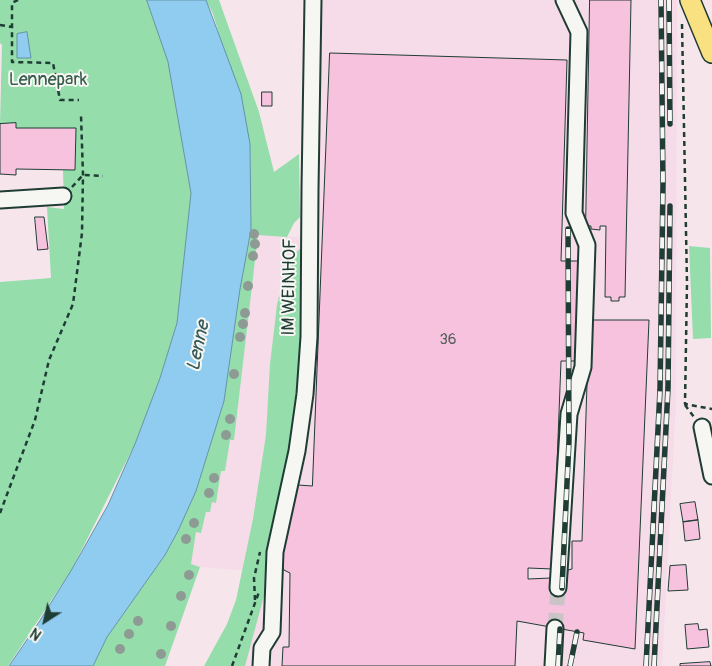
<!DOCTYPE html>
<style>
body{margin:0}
#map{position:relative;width:712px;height:666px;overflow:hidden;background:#f6e6ec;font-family:Pangolin,sans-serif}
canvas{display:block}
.north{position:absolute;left:20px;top:596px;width:50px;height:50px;-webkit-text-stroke:4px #f6f6f2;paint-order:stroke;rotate:215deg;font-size:14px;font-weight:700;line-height:20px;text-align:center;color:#1f3d34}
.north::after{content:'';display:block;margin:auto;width:18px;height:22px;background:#1f3d34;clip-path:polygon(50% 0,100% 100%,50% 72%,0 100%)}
</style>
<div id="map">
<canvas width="712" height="666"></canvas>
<div class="north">N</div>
</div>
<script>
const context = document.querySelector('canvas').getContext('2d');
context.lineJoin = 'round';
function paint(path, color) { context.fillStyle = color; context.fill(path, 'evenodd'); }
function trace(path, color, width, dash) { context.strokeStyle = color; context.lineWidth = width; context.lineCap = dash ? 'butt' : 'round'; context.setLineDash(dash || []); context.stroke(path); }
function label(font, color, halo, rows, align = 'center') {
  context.font = font + ' Pangolin,sans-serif'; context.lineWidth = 4; context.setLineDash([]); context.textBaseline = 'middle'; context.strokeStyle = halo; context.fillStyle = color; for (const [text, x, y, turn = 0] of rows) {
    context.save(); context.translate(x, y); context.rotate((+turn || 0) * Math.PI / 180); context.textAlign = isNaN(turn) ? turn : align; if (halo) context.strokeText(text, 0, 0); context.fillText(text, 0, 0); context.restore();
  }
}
paint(new Path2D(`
 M320,0H677L676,403L662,666H233L266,572L200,567L190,564L196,532L212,502H216L221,471H225L230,440H234L258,234L287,237L318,236Z`), '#f6dbe8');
paint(new Path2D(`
 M0,0H147L168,62L191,193L177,323L160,378L135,444L72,569L8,666H0V282L51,278L47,207L64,209L63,170H75L76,128H16V123L0,124L2,45L0,43Z
 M206,0H219L259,112L274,172L299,154L300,217L294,223L287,237L258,235L234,440H230L225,471H221L216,503L212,502L210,512H206L201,533L196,532L191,564L200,567L165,666H93L107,637L165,555L178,531L196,491L224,401L240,289L251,230L250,144L225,54L213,14Z
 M307,243L300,384L293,432L280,501L265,560L268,581L245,666H204L227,624L236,600L253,519L266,435L270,364L277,305L285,271L294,254Z
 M689,246L710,248L711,338L693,339Z`), '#95ddab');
const water = new Path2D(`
 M147,0H206L241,94L250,144L251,230L240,289L224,401L196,491L178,531L165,555L107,637L93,666H9L39,622L72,569L108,505L135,444L160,378L177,323L191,193L168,62Z
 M27,32L31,58H17V34Z`);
paint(water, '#90ccf0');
trace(water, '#6393a5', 1);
const building = new Path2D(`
 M590,0H631L625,297H619V301H611V297H605L606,226H600V230L591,229V226H586Z
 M330,53L567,60L561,261H581L578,361H561L553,569L528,568V579L551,578L552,587L566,589L568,570L572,569V541H582L589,320H649L635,649L583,640L584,633L517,621L515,666H282L283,647H289L290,573L284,570L279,561L280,550L298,485L312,486Z
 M262,92H272V106H262Z
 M16,123V128H76L75,170L16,169V175L0,174V124Z
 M35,217H44L48,249L38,250Z
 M695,502L698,520L683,522L680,504Z
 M698,520L700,539L685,541L683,522Z
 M686,565L688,590L668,591L670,566Z
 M698,624L699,630L707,629L709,647L687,649L685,625Z
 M710,662L711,666H680V664Z`);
paint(building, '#f7c2de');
trace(building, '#1f3d34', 1);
trace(new Path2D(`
 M555,628L558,588`), '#cbc4c7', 15, [15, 8]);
const minor = new Path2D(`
 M0,200L63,196
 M702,427L712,476
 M558,588L569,414L583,367L587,245L574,213L579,32L564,0
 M261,666L262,648L272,632L275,552L297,451L305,394L309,337L310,189L313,0
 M553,666L555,628`);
const major = new Path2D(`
 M690,0L712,53`);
trace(minor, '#1f3d34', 19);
trace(major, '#1f3d34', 22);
trace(new Path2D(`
 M18,0L12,3V62L53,63L60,100H79
 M682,24L687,283L685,404L712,409
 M0,25L12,27
 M72,187L83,175L103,176
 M685,405L694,417
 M0,513L35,420L49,360L73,304L82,233L83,175L81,115
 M255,600L254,578L260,552
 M232,666L259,592`), '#1f3d34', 2.5, [5, 4]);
trace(minor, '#f6f6f2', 15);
trace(major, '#f9e181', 19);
const rail = new Path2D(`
 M669,0L670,124
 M562,588L569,441L568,229
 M558,666L560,629
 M570,666L577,632
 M646,666L660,390L663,184L661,0
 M654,666L668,388L670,206`);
trace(rail, '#1f3d34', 5.5);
trace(rail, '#f6f6f2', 4, [11]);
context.fillStyle = '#8d9b94';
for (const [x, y] of [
 [254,234],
 [255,244],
 [253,256],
 [248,286],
 [245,313],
 [243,324],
 [240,337],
 [234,374],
 [230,419],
 [226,435],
 [214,478],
 [209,493],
 [194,523],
 [186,539],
 [189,575],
 [181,596],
 [138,621],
 [171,626],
 [129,634],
 [120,649],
 [161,654]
]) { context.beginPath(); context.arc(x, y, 5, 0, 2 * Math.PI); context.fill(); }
label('15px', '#555e5e', null, [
 ["36",448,340]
]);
label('18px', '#375d4c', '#f6f6f2', [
 ["Lennepark",48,80]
]);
label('18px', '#1f3d34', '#f6f6f2', [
 ["IM WEINHOF",290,287,-89]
]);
label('italic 19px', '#365a5a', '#f6f6f2', [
 ["Lenne",199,346,-78]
]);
</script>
